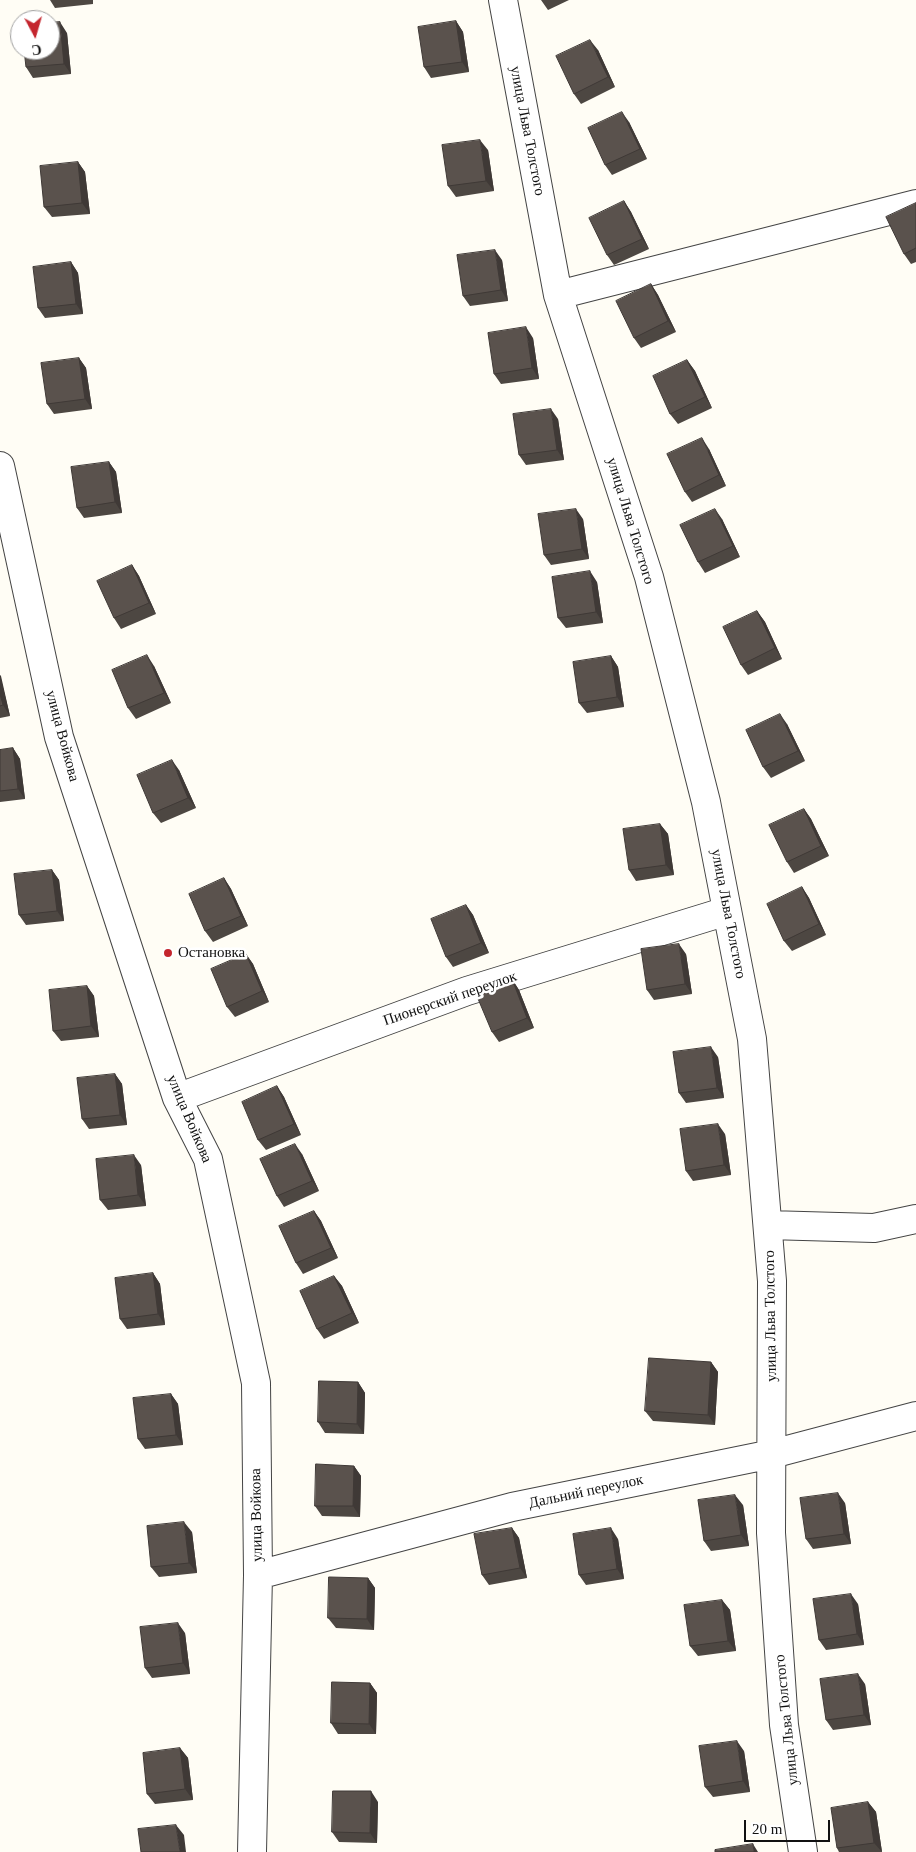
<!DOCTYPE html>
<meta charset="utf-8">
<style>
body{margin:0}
#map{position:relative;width:916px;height:1852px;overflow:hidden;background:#fffdf5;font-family:"Times New Roman",serif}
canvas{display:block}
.north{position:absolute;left:10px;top:10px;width:50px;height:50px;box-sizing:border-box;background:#fff;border:1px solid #a0a0a0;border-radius:50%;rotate:174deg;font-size:14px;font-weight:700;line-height:20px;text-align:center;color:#111}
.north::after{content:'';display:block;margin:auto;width:18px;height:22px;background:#c4262e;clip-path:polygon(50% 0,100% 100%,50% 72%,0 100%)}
.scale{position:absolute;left:744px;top:1820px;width:86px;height:22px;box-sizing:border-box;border:2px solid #111;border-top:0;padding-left:6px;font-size:15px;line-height:18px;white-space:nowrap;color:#111;-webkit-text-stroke:4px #fff;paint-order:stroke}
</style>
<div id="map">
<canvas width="916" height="1852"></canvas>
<div class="north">С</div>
<div class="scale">20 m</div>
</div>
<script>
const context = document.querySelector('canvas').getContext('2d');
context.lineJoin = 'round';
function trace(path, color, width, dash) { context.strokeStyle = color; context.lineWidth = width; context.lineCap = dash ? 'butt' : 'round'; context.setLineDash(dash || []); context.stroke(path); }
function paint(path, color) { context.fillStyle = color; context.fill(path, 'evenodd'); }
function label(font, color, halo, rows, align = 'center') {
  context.font = font + ' "Times New Roman",serif'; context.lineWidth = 5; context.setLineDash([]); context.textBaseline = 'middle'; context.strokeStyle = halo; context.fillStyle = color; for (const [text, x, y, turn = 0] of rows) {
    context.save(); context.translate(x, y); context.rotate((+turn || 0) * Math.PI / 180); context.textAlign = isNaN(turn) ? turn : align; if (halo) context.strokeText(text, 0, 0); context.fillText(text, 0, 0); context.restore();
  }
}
const minor = new Path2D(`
 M503,0L558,295L649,577L706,802L752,1039L772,1281L771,1533L784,1725L803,1852
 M558,295L916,204
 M0,466L59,737L177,1098L208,1159L256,1383L258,1575L252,1852
 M177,1098L467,991L727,911
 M768,1225L874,1228L916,1219
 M258,1575L512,1507L772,1454L916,1416`);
trace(minor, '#444', 30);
trace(minor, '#fff', 28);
paint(new Path2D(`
 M50,0H93V4L55,8Z
 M541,0H569L548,10Z
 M456,21L463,32L469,72L431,78L424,67Z
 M67,33L71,74L33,78L26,67Z
 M598,50L615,87L581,104L574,94Z
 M629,122L647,159L612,175L605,165Z
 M488,150L494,191L456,197L448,186Z
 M78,162L85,172L90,214L52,217L44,207Z
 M624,201L631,212L649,249L614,265L607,255Z
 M916,203V262L911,264L904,254Z
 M502,260L508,301L470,306L463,296Z
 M71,262L78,273L83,314L45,318L38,308Z
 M651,284L658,295L676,332L641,348L634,338Z
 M533,338L539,379L501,384L494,374Z
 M79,358L86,368L92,409L54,414L47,404Z
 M687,360L695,371L712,408L678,424L670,414Z
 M558,419L564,460L526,465L519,455Z
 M709,449L726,486L692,502L685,492Z
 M109,462L116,472L122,513L84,518L77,508Z
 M583,519L589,559L551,565L544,555Z
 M722,519L740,557L705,573L698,562Z
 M132,565L139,576L156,614L121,629L114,618Z
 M597,582L603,623L566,628L558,618Z
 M757,611L765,622L782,659L748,675L741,665Z
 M611,656L618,667L624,707L587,713L579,703Z
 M154,666L171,703L136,719L128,708Z
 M0,675L10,716L0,718Z
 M787,724L805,761L771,778L763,767Z
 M13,748L20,759L25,799L0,802V750Z
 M179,770L196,808L161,823L153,813Z
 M804,809L811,819L829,856L794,873L787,862Z
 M660,824L668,834L674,875L636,881L629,870Z
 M52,870L59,880L64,921L26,925L19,915Z
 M224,878L231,889L248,926L213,942L205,931Z
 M802,887L809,898L826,935L792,951L784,941Z
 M466,905L473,915L489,953L453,967L446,957Z
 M246,954L253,964L269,1002L235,1017L227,1007Z
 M686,954L692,994L654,1000L647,990Z
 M512,979L519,990L534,1028L499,1042L492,1032Z
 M87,986L94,996L99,1037L61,1041L53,1031Z
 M718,1057L724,1098L686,1103L679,1093Z
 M115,1074L122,1084L127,1125L89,1129L82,1119Z
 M277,1086L284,1097L301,1135L266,1150L258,1140Z
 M725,1134L731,1175L693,1181L686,1171Z
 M302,1154L319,1191L284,1207L277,1196Z
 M141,1165L146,1206L108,1210L100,1200Z
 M314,1211L321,1221L338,1258L303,1274L296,1263Z
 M153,1273L160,1284L165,1325L127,1329L120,1319Z
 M334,1276L342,1286L359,1323L324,1339L317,1329Z
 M711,1362L718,1372L715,1425L653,1421L645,1411Z
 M358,1382L365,1393L364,1434L325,1433L318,1422Z
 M171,1394L178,1404L183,1445L145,1449L138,1439Z
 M354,1466L361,1476L360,1517L322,1516L315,1506Z
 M845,1503L851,1544L813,1549L806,1539Z
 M743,1505L749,1546L711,1551L704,1541Z
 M512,1528L519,1538L527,1578L489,1585L482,1575Z
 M192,1532L197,1573L159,1577L151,1567Z
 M618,1539L624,1579L586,1585L579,1575Z
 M368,1578L375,1588L374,1630L336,1628L328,1618Z
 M722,1600L730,1610L736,1651L698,1656L690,1646Z
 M858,1604L864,1645L826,1650L819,1640Z
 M185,1633L190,1674L152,1678L145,1668Z
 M370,1683L377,1693L376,1734H338L331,1723Z
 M865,1684L871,1725L833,1730L826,1720Z
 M180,1748L188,1758L193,1800L155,1804L147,1794Z
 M744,1751L750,1792L713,1797L705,1787Z
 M378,1802L377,1843L339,1842L332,1832Z
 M868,1802L876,1812L882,1852H839L837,1848Z`), '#4d4742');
paint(new Path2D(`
 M456,21L463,32L469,72L462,62Z
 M60,22L67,33L71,74L64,64Z
 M590,40L598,50L615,87L608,77Z
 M622,112L629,122L647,159L640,149Z
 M480,140L488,150L494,191L486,181Z
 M78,162L85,172L90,214L82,203Z
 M624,201L631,212L649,249L642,239Z
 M495,250L502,260L508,301L501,290Z
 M71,262L78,273L83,314L76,304Z
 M651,284L658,295L676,332L668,321Z
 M526,327L533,338L539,379L532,368Z
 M79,358L86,368L92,409L85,399Z
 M687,360L695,371L712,408L705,397Z
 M551,409L558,419L564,460L557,450Z
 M702,438L709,449L726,486L719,475Z
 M109,462L116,472L122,513L115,502Z
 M576,509L583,519L589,559L582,549Z
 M715,509L722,519L740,557L733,546Z
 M132,565L139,576L156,614L149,603Z
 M590,571L597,582L603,623L596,612Z
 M757,611L765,622L782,659L775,648Z
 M147,655L154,666L171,703L164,693Z
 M611,656L618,667L624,707L617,697Z
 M0,675L1,676L10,716L3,705L0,694Z
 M780,714L787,724L805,761L798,751Z
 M13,748L20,759L25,799L18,789Z
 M172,760L179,770L196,808L188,798Z
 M804,809L811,819L829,856L821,846Z
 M660,824L668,834L674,875L666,865Z
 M52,870L59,880L64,921L57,911Z
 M224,878L231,889L248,926L241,916Z
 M802,887L809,898L826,935L819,924Z
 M466,905L473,915L489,953L481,943Z
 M679,944L686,954L692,994L685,984Z
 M246,954L253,964L269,1002L262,991Z
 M512,979L519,990L534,1028L527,1018Z
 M87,986L94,996L99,1037L91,1026Z
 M711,1047L718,1057L724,1098L717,1088Z
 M115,1074L122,1084L127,1125L120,1115Z
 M277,1086L284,1097L301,1135L294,1124Z
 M718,1124L725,1134L731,1175L724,1165Z
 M295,1144L302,1154L319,1191L312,1181Z
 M134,1155L141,1165L146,1206L138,1195Z
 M314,1211L321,1221L338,1258L331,1248Z
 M153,1273L160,1284L165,1325L158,1314Z
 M334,1276L342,1286L359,1323L352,1313Z
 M711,1362L718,1372L715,1425L708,1415Z
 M358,1382L365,1393L364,1434L357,1424Z
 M171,1394L178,1404L183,1445L176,1435Z
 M354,1466L361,1476L360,1517L353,1506Z
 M838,1493L845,1503L851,1544L844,1534Z
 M735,1495L743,1505L749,1546L741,1535Z
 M184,1522L192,1532L197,1573L189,1563Z
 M512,1528L519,1538L527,1578L520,1568Z
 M611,1528L618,1539L624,1579L617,1569Z
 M368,1578L375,1588L374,1630L367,1619Z
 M851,1594L858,1604L864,1645L857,1634Z
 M722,1600L730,1610L736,1651L728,1641Z
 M178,1623L185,1633L190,1674L183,1663Z
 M858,1674L865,1684L871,1725L864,1715Z
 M370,1683L377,1693L376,1734L369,1724Z
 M737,1741L744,1751L750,1792L743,1781Z
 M180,1748L188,1758L193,1800L185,1789Z
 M371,1791L378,1802L377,1843L370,1833Z
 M868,1802L876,1812L882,1852L874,1843Z
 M176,1825L184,1835L186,1852H180Z
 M753,1844L758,1852H754Z`), '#3f3936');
const building = new Path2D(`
 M456,21L462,62L424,67L418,27Z
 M60,22L64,64L26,67L24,50H50V23Z
 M590,40L608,77L574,94L556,56Z
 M622,112L640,149L605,165L588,128Z
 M480,140L486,181L448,186L442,145Z
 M78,162L82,203L44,207L40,166Z
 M624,201L642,239L607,255L589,218Z
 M916,203V248L904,254L886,217Z
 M495,250L501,290L463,296L457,255Z
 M71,262L76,304L38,308L33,267Z
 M651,284L668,321L634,338L616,301Z
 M526,327L532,368L494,374L488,333Z
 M79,358L85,399L47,404L41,363Z
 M687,360L705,397L670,414L653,376Z
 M551,409L557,450L519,455L513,414Z
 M702,438L719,475L685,492L667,454Z
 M109,462L115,502L77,508L71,467Z
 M576,509L582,549L544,555L538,514Z
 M715,509L733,546L698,562L680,525Z
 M132,565L149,603L114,618L97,581Z
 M590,571L596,612L558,618L552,577Z
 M757,611L775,648L741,665L723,627Z
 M147,655L164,693L128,708L112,670Z
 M611,656L617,697L579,703L573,662Z
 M0,694L3,705L0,706Z
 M780,714L798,751L763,767L746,730Z
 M13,748L18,789L0,791V750Z
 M172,760L188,798L153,813L137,775Z
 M804,809L821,846L787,862L769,825Z
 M660,824L666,865L629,870L623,829Z
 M52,870L57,911L19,915L14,874Z
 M224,878L241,916L205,931L189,894Z
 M802,887L819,924L784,941L767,904Z
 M466,905L481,943L446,957L431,919Z
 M679,944L685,984L647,990L641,949Z
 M246,954L262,991L227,1007L211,969Z
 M512,979L527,1018L492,1032L476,994Z
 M87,986L91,1026L53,1031L49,990Z
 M711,1047L717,1088L679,1093L673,1052Z
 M115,1074L120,1115L82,1119L77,1078Z
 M277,1086L294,1124L258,1140L242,1102Z
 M718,1124L724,1165L686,1171L680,1129Z
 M295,1144L312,1181L277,1196L260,1159Z
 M134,1155L138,1195L100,1200L96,1159Z
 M314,1211L331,1248L296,1263L279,1226Z
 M153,1273L158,1314L120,1319L115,1278Z
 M334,1276L352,1313L317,1329L300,1291Z
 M649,1358L711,1362L708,1415L645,1411Z
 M319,1381L358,1382L357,1424L318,1422Z
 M171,1394L176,1435L138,1439L133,1398Z
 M316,1464L354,1466L353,1506H315Z
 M838,1493L844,1534L806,1539L800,1498Z
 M735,1495L741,1535L704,1541L698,1500Z
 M184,1522L189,1563L151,1567L147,1526Z
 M512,1528L520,1568L482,1575L474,1534Z
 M611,1528L617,1569L579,1575L573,1534Z
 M329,1577L368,1578L367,1619L328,1618Z
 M851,1594L857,1634L819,1640L813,1599Z
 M722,1600L728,1641L690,1646L684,1605Z
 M178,1623L183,1663L145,1668L140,1627Z
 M858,1674L864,1715L826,1720L820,1679Z
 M332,1682L370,1683L369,1724L331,1723Z
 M737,1741L743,1781L705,1787L699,1746Z
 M180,1748L185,1789L147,1794L143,1753Z
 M333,1791H371L370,1833L332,1832Z
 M868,1802L874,1843L837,1848L831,1808Z
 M176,1825L180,1852H141L138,1829Z
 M753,1844L754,1852H715V1850Z`);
paint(building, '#5a524d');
trace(building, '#3f3936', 1);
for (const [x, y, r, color] of [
 [168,953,5,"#c4262e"]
]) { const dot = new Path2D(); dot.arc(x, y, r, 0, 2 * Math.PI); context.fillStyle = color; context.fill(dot); trace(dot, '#fff', 2); }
label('15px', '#111', '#fff', [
 ["улица Льва Толстого",527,131,79],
 ["улица Льва Толстого",630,521,73],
 ["улица Войкова",62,736,75],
 ["улица Льва Толстого",728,914,79],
 ["Пионерский переулок",450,999,-19],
 ["улица Войкова",189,1119,67],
 ["улица Льва Толстого",771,1316,-91],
 ["Дальний переулок",586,1492,-12],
 ["улица Войкова",257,1515,-91],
 ["улица Льва Толстого",787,1720,-96]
]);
label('15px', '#111', '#fff', [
 ["Остановка",178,953]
], 'left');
</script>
